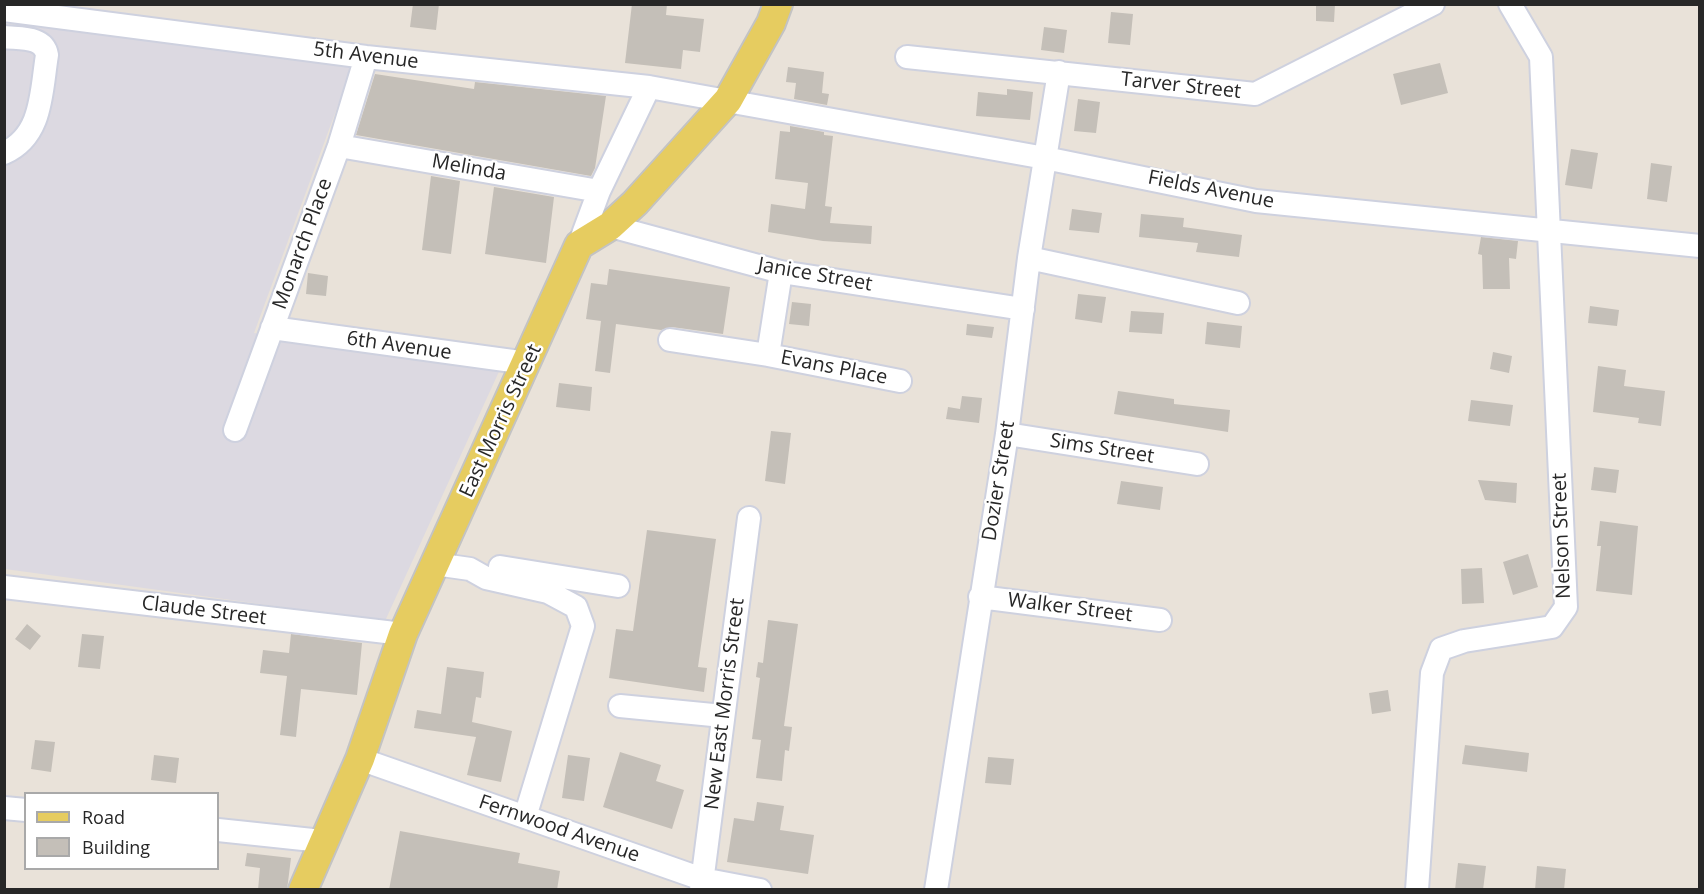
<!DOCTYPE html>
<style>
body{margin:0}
#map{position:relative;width:1704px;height:894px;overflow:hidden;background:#e9e2d9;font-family:"Open Sans",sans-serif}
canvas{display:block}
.frame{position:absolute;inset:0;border:6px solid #272727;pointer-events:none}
.legend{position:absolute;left:24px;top:792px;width:195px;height:78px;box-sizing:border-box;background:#fff;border:2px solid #a9a9a9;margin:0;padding:8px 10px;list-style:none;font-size:18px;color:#272727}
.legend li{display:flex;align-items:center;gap:12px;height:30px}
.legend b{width:30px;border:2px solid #a9a9a9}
</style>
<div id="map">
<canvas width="1704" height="894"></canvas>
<div class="frame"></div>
<ul class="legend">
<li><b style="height:8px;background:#e6cc60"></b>Road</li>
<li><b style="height:16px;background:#c4bfb8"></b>Building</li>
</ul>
</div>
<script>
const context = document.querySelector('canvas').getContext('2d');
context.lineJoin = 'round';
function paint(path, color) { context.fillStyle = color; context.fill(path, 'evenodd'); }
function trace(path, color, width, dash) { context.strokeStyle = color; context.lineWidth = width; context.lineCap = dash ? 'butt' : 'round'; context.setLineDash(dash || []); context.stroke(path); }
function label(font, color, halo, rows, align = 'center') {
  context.font = font + ' "Open Sans",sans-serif'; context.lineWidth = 5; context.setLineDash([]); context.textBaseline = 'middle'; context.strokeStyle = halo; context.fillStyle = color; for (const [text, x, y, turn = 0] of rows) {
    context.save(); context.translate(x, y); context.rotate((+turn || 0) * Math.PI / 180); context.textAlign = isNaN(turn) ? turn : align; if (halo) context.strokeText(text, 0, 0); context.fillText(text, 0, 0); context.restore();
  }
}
paint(new Path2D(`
 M5,24L355,59L254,333L502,365L385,621L5,569Z`), '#dcd9e1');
paint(new Path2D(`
 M413,4H439L436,30L410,27Z
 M632,4H667L666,15L704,19L700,52L683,50L681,69L625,63Z
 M1316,4H1335L1334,22L1316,21Z
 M1111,12L1133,14L1130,45L1108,43Z
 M1044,27L1067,30L1064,53L1041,50Z
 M1440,63L1448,93L1401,105L1393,74Z
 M788,67L824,72L822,93L829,94L827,105L794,99L796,83L786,82Z
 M375,74L474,89L475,82L606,96L595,168L591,176L356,135Z
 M1007,89L1033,92L1030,120L976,116L978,92L1007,95Z
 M1078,99L1100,102L1096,133L1074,131Z
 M790,126L824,132V135L833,136L825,206L832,207L830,223L872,226L871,244L823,241L768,232L771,204L805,209L808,183L775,179L780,131L790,132Z
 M1571,149L1598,153L1592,189L1565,185Z
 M1651,163L1672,166L1667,202L1647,199Z
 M431,176L460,181L451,254L422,250Z
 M494,187L554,197L546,263L485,254Z
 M1072,209L1102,213L1099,233L1069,230Z
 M1141,214L1184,218L1183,227L1242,235L1239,257L1196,252L1198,243L1139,237Z
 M1481,237L1518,241L1516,259L1509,258L1510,289H1483L1482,255L1478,254Z
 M609,269L730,287L723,334L672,327L661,330L616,324L610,373L595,371L601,321L586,319L591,283L607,285Z
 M308,273L328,276L326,296L306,294Z
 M1078,294L1106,297L1102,323L1075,319Z
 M792,302L811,304L809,326L789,324Z
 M1590,306L1619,310L1617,326L1588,323Z
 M1131,311L1164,313L1162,334L1129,332Z
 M1207,322L1242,326L1240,348L1205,344Z
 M967,324L994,327L992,338L966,335Z
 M1493,352L1512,356L1509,373L1490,369Z
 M1598,366L1626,370L1624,386L1665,391L1661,426L1638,423L1639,418L1593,412Z
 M559,383L592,387L590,411L556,407Z
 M1118,391L1174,399V404L1230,410L1228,432L1114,414Z
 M962,396L982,398L979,423L946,419L948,407L960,409Z
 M1471,400L1513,405L1510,426L1468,421Z
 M771,431L791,433L785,484L765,481Z
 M1594,467L1619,470L1616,493L1591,490Z
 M1478,480L1517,483L1516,503L1485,500Z
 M1121,481L1163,487L1160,510L1117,504Z
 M1600,521L1638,526L1632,595L1596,591L1601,546H1597Z
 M647,530L716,539L698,667L707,668L704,692L609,678L616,629L633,631Z
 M1528,554L1538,587L1513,595L1503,562Z
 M1482,568L1484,603L1462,604L1461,569Z
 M768,620L798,624L784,726L792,727L789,751L785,750L782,781L756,778L761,740L752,739L760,678L756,677L758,662L763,663Z
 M27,624L41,636L30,650L15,639Z
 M82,634L104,636L100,669L78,667Z
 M291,634L362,643L357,695L301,689L296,737L280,735L287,676L260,673L263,650L289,653Z
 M447,667L484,672L481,698L476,697L472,722L512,731L501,782L467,775L476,737L414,728L417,710L441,714Z
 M1388,690L1391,711L1372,714L1369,693Z
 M35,740L55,742L51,772L31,769Z
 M1465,745L1529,753L1527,772L1462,764Z
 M620,752L661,765L656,781L684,790L672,829L603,807Z
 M154,755L179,758L176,783L151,780Z
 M568,755L590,758L584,801L562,798Z
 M988,757L1014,759L1011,785L985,783Z
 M757,802L784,806L780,830L814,835L808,874L727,862L734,818L754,821Z
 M400,831L520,853L518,863L560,871L557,890H389Z
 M247,853L291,858L287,890H258L260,868L245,866Z
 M1458,863L1486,866L1483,890H1455Z
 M1537,866L1566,869L1564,890H1535Z`), '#c4bfb8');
const minor = new Path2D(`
 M4,10L366,57L649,87L1045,158L1256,201L1700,246
 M4,37C20,39 44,36 47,55C41,91 43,136 4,153
 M907,57L1255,94L1433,4
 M339,146L599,191
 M610,226L781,272L1023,309
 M579,245L599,191L649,87
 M1029,258L1238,303
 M272,328L527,363
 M670,340L768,355L900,381
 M768,355L781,272
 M235,430L339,146L366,57
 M1007,434L1197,464
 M435,564L470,569L486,578L548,592L576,607L583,626L525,817
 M500,567L618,586
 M4,587L403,634
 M980,597L1160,620
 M620,706L723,716
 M360,759L702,879L760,890
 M4,808L26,810
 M218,830L322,841
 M701,890L749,518
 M936,890L1007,434L1029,258L1059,72
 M1417,890L1432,673L1441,649L1464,641L1552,627L1566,607L1541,57L1510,4`);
const major = new Path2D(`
 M303,890L360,759L403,634L579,245L610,226L635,203L728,100L771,23L778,4`);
trace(minor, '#ced1df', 26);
trace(major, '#c3c3c3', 32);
trace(minor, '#fff', 22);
trace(major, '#e6cc60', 28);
label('20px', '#272727', '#fff', [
 ["5th Avenue",366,56,7],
 ["Tarver Street",1181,86,6],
 ["Melinda",469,168,10],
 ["Fields Avenue",1211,190,11],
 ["Monarch Place",303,244,-70],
 ["Janice Street",815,275,10],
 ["6th Avenue",399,346,8],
 ["Evans Place",834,368,11],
 ["East Morris Street",501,421,-65],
 ["Sims Street",1102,449,9],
 ["Dozier Street",999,481,-81],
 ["Nelson Street",1562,536,-92],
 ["Walker Street",1070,608,7],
 ["Claude Street",204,611,7],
 ["New East Morris Street",725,704,-83],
 ["Fernwood Avenue",559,829,19]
]);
</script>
